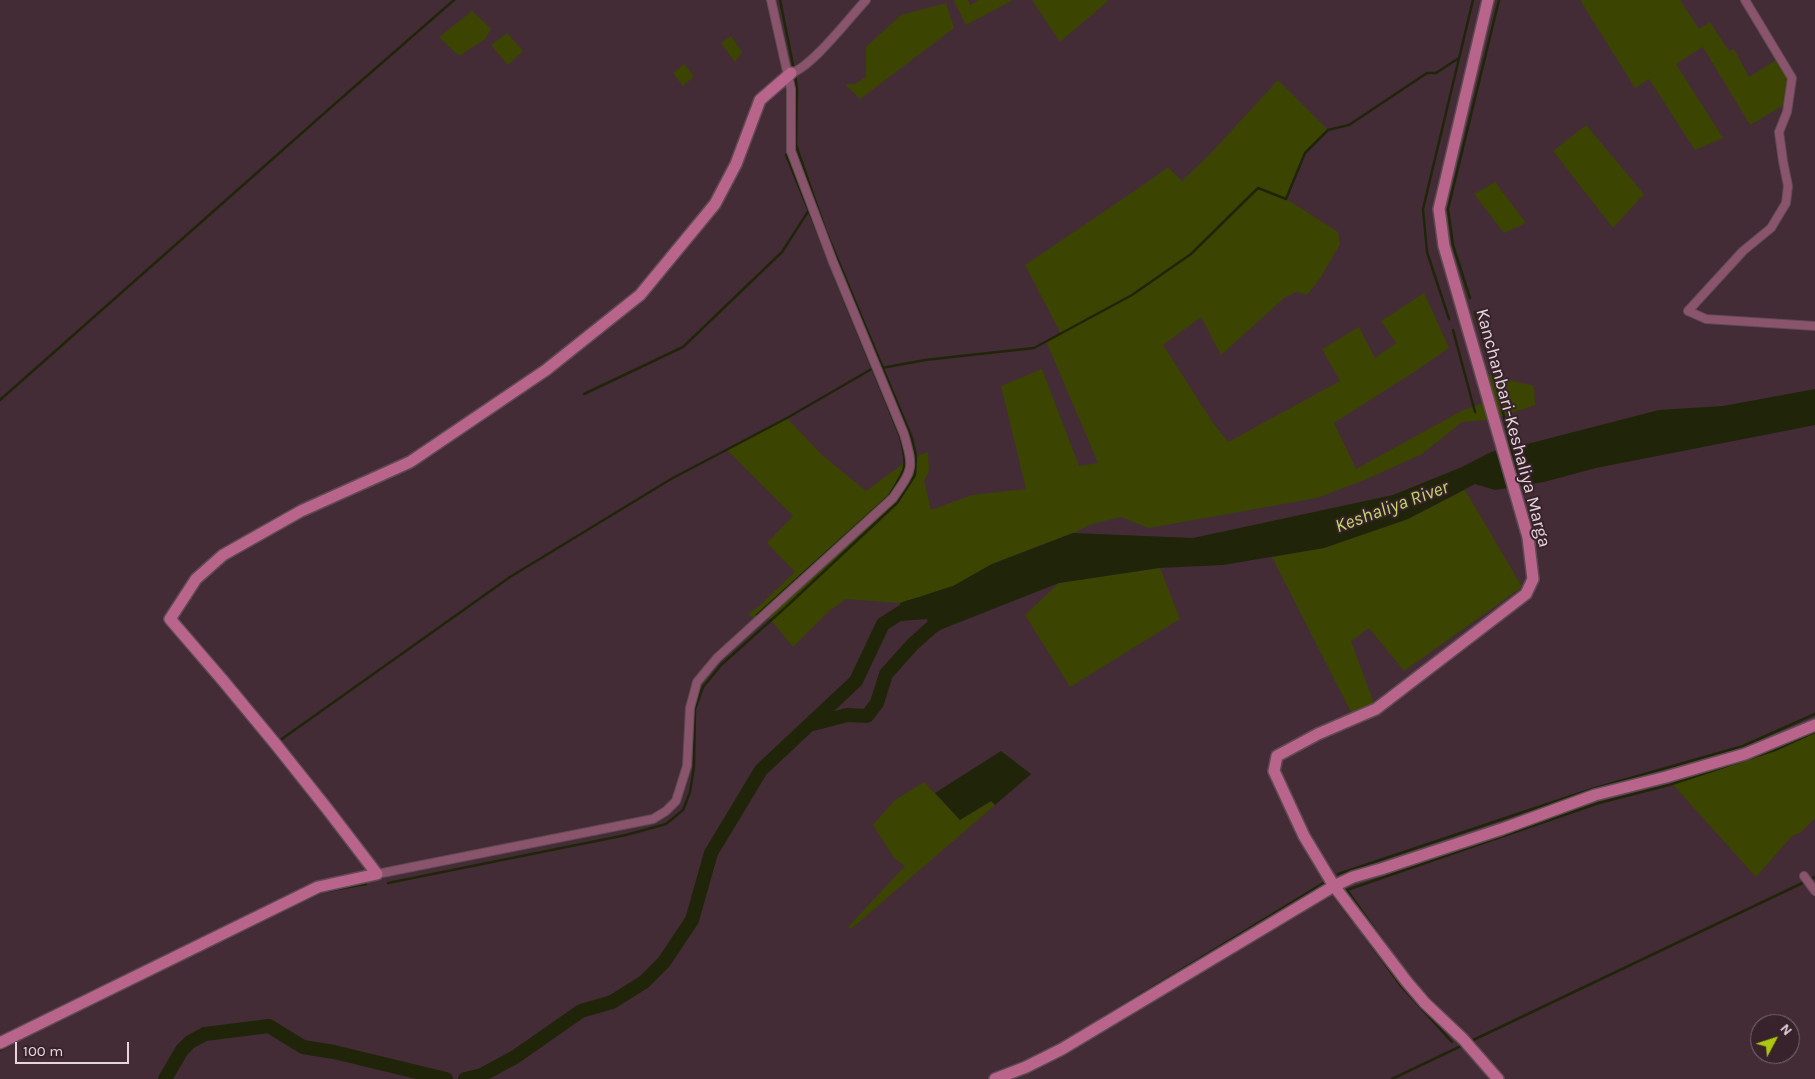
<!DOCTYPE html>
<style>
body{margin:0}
#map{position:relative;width:1815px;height:1079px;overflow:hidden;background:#432c36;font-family:Karla,sans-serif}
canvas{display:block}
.north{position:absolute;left:1750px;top:1014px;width:50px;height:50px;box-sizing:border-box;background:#38222c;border:1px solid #7d6a72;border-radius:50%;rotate:50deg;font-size:14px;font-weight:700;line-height:20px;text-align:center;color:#e5d6dc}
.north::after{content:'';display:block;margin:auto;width:18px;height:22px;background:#adc60f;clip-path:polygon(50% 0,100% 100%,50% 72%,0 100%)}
.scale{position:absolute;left:15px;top:1042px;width:114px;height:22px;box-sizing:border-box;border:2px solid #e5d6dc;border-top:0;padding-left:6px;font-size:15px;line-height:18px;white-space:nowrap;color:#e5d6dc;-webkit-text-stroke:4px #38222c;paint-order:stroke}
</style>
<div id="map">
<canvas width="1815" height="1079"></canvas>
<div class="north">N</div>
<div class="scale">100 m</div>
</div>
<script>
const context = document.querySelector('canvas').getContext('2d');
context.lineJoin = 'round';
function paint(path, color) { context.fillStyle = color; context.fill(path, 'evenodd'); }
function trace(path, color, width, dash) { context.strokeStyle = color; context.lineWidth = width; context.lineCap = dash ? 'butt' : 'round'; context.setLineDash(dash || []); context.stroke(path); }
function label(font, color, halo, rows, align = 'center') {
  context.font = font + ' Karla,sans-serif'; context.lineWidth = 4; context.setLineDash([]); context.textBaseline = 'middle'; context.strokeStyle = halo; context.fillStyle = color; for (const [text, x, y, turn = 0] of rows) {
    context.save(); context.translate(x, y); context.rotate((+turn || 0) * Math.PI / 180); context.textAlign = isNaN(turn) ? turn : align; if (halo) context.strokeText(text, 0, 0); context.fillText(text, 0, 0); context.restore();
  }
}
paint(new Path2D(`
 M955,0H968L970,5L979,0H1013L966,25L954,1Z
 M1032,0H1109L1060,42Z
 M1580,0H1680L1699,29L1710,22L1729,51L1734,49L1749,77L1781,57L1792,78L1789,102L1750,125L1703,47L1676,64L1723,138L1695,150L1649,79L1635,88Z
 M946,3L954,28L860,99L845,84H855L866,77V47L901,15Z
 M472,11L491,29L485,39L459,56L439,37Z
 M507,33L523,51L508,65L491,45Z
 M731,36L742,52L735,62L721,43Z
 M684,64L694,76L683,86L673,73Z
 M1278,80L1328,130L1305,153L1286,199L1338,232L1340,244L1321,277L1307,295L1296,292L1284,298L1221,355L1201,317L1163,345L1213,423L1228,442L1340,381L1322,349L1359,327L1375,358L1396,343L1381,321L1424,293L1449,348L1414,372L1334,423L1356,469L1463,410L1490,401L1481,373L1534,386L1535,405L1495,419L1462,422L1422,454L1367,479L1317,498L1149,528L1121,517L1092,524L1073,533L992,564L953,586L900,603L846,599L829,611L793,647L766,614L758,621L748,614L759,606L795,572L767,543L793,516L727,450L787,418L822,455L866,491L911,458L928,452L929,471L924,481L931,510L972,495L1026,489L1001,386L1042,369L1079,466L1098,463L1046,341L1061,334L1025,265L1149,181L1168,167L1182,181L1210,154Z
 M1586,125L1644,194L1613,228L1553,151Z
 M1495,182L1526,223L1504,233L1474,194Z
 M1465,490L1522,587L1404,671L1369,628L1351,641L1376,709L1354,718L1272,557L1324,548L1408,519Z
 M1160,568L1180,619L1070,687L1025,615L1059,583Z
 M1815,725V818L1801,832L1792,836L1756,877L1666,777Z
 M924,782L960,820L992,801L995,805L851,929L848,927L905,866L894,858L873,825L895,800Z`), '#3b4501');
paint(new Path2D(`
 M1815,389V425L1596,468L1544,482L1495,490L1475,484L1408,519L1324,548L1223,565L1159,568L1059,583L932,633L927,619L901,621L900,603L953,586L992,564L1073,533L1193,538L1393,495L1462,467L1491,452L1535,442L1659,410L1723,406Z
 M1001,751L1031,774L995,805L991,801L960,820L935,793Z`), '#20250a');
trace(new Path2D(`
 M780,0L794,70
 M786,155L828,258
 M1470,298L1453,245L1448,209L1499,0
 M1475,312L1500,399L1511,448
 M1449,319L1427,252L1423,209L1473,0
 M1453,330L1475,412
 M882,368L925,360L1034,348L1132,295L1191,254L1258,188L1286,199L1305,153L1328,130L1349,125L1427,73H1436L1459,58
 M584,394L683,347L782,252L809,210
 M0,400L337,102L454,0
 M757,615L889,496C906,467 908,469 900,436L835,277
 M279,741L510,577L671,479L787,418L875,367
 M1338,874L1592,789L1743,746L1815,714
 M388,883L626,835L666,824L683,810L690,792L694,766L695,709L703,687L721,665L787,606L897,503L915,475L916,456L912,438L825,229L796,145L797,88L795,75
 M1334,896L1353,921
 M245,929L321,892L366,884
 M1364,935L1401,986L1452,1042
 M1383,941L1347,890L1599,803L1669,785L1775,750L1815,732
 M1422,991L1437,1007
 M1104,1017L1325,882
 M1469,1042L1815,877
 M0,1050L26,1036
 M1392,1079L1461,1046`), '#20250a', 2.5);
trace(new Path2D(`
 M813,724L847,715L867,716L877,703L886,674L913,644L932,627L945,619
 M165,1079L182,1050L190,1042L205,1034L269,1026L303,1047L334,1052L446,1079
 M465,1079L482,1075L515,1057L581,1011L612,1002L644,982L664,962L692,920L711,853L761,770L856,681L883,624L910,607L917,606`), '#20250a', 14);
const street = new Path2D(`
 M1745,0L1792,78L1787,112L1779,132L1783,161L1788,186L1786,203L1771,228L1743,251L1688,311L1706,319L1815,326
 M791,73C811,68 850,17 866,0
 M377,874L653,819L666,811L676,801L687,766L690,708L697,682L717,658L893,498C913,469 914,469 904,434L833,262L791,151V89L771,0
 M1804,876L1815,891`);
const secondary = new Path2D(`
 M1488,0L1439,209L1444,246L1528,537L1533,579L1526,594L1376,709L1318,734L1277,756L1274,771L1304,836L1334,886L1407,982L1425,1003L1463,1039L1498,1079
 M0,1043L318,887L377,874C311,786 242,701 170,619L196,579L223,555L301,511L410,462L546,370L640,295L715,204L736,164L760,100L791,73
 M995,1079L1026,1067L1062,1049L1334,886L1353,877L1381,869L1502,829L1595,795L1666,777L1745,754L1815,725`);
trace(street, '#604b54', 10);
trace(secondary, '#604b54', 14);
trace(street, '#8a546c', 8);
trace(secondary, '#b9648b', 11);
label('18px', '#e5d6dc', '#38222c', [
 ["Kanchanbari-Keshaliya Marga",1513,428,75]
]);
label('italic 19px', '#c3d966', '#38222c', [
 ["Keshaliya River",1392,507,-20]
]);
</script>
